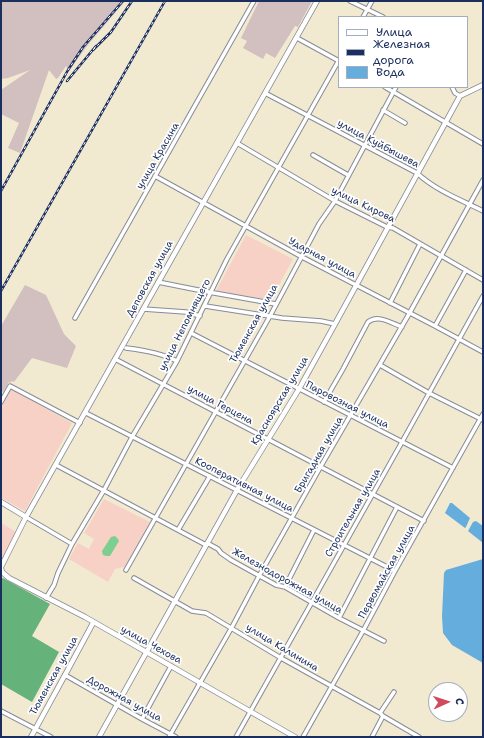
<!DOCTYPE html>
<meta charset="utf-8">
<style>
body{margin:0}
#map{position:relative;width:484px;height:738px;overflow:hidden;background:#f2e9d1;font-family:"Shantell Sans",sans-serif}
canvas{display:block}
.frame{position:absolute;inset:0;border:2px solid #1b2f5e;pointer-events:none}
.legend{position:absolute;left:338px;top:16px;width:130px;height:72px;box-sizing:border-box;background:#fff;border:1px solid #a4acbf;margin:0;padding:5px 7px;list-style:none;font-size:12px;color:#1b2f5e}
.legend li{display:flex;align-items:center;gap:8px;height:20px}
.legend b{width:20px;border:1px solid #a4acbf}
.north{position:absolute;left:428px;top:682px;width:40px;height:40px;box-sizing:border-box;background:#fff;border:1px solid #a4acbf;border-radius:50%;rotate:87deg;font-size:11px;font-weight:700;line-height:16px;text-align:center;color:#1b2f5e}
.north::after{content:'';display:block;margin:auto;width:14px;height:18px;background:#d1495b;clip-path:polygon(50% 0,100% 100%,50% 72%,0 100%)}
</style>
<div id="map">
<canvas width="484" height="738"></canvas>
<div class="frame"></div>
<ul class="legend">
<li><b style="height:5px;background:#fff"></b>Улица</li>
<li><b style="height:5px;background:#1b2f5e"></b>Железная дорога</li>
<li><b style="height:11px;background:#65addc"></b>Вода</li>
</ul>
<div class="north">С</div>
</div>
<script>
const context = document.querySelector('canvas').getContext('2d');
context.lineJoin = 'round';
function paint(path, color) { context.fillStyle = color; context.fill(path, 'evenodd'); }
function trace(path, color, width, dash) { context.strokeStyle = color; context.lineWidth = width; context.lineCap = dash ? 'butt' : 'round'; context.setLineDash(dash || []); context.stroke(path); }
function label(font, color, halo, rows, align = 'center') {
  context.font = font + ' "Shantell Sans",sans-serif'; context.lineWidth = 3.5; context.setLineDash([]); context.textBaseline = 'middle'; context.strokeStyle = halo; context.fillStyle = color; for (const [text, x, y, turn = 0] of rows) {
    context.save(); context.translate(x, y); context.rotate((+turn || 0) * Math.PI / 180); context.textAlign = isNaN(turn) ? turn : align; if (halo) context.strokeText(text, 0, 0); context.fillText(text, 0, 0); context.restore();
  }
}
paint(new Path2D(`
 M246,235L293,259L271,300L216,291Z
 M9,388L72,423L25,511L1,498V402Z
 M104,499L150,522L127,566L115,569L108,582L69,559L78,543L89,549L94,539L84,533Z
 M1,523L18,533L1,562Z`), '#f7d1c6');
paint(new Path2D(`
 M1,1H125L87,46L69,71L66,66L58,78L56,79L49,70L20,153L8,148L19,123L1,114V90L30,70L8,78L1,79Z
 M259,1H312L298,27L295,26L275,58L266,53L263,59L243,48L247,41L241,38Z
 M25,285L46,295L64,334L76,346L67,368L32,358L14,382L12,381L10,383L9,382L3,392L1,390V326Z`), '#d2bfbf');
paint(new Path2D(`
 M115,536L118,539L119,541L110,556H106L103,555L102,551L111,537Z`), '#7dcf91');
paint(new Path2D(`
 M3,578L50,604L32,636L59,652L32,702L1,684V579Z`), '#66b27b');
paint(new Path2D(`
 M450,503H452L470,518L466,527L465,528L445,513Z
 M476,521L483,526V543L468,531L473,522Z
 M483,559V663L452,645L443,633L442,616L444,573L446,570Z`), '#65addc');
const minor = new Path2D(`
 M350,1L383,17
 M363,17L372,1
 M297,38L339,61
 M385,87L483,144
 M452,87L455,93L460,96
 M265,93L417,173C435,190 461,200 483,211
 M383,110L405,123
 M237,143L335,201L387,227L393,228L483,280
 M313,155L348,175
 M155,176L302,257L435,326L483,352
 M158,282L203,291L276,304
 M390,303L420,244
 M205,306L282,318L321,321L335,324
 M143,309L186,312L200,316
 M75,318L254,1
 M435,326L466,270
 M191,333L453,468
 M126,348C143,350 161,353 177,361
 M115,359L424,521
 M380,365L429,393L483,420
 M1,402L10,386L80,423
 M324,402L343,369L368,322C378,314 391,323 402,327
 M86,413L395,571
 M56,465L206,545
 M26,517L72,544
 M178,530L210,476
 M207,543L218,549L221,553L231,560L276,585L285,587L339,618L384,641
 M126,570L270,316L319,224L335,201L396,87
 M134,578L192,611L206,613L281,658L380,713L383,716L419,737
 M285,587L314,530
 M46,598L54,585L58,573L72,544L104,490L132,437L177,361L227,259L339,60
 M339,618L397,507
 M65,675L142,719L176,737
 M1,711L51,737
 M380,713L394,692
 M142,719L171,666
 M169,737L232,627L259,576L321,466L409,314L483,180
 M236,737L402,442L483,296
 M303,737L363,631L395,571L483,414
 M372,737L383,716`);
const major = new Path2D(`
 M1,502L26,517
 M1,567L26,517L317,1
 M1,568L2,572L9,578L85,617L295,737
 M31,737L65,675L93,623
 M99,737L237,490L299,389L335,324L460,96L483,85`);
trace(minor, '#868c98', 5.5);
trace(major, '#868c98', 6);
trace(minor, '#fff', 3.5);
trace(major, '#fff', 4.5);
const rail = new Path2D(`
 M93,50L111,32L132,1
 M67,81L96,46
 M1,191L68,70L83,47L123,1
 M1,291L165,1`);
trace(rail, '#1b2f5e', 2.5);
trace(rail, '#fff', 1, [3]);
label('10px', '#1b2f5e', '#fff', [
 ["улица Куйбышева",378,144,28],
 ["улица Красина",158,156,-60],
 ["улица Кирова",363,205,26],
 ["Ударная улица",322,258,28],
 ["Деповская улица",150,279,-61],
 ["Тюменская улица",254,324,-61],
 ["улица Непомнящего",185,325,-63],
 ["Красноярская улица",280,401,-59],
 ["улица Герцена",220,405,28],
 ["Паровозная улица",347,405,27],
 ["Бригадная улица",319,455,-60],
 ["Кооперативная улица",244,485,27],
 ["Строительная улица",353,513,-60],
 ["Первомайская улица",387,572,-61],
 ["Железнодорожная улица",287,581,29],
 ["улица Чехова",151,645,29],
 ["улица Калинина",282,648,31],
 ["Тюменская улица",54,676,-61],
 ["Дорожная улица",124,699,29]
]);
</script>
